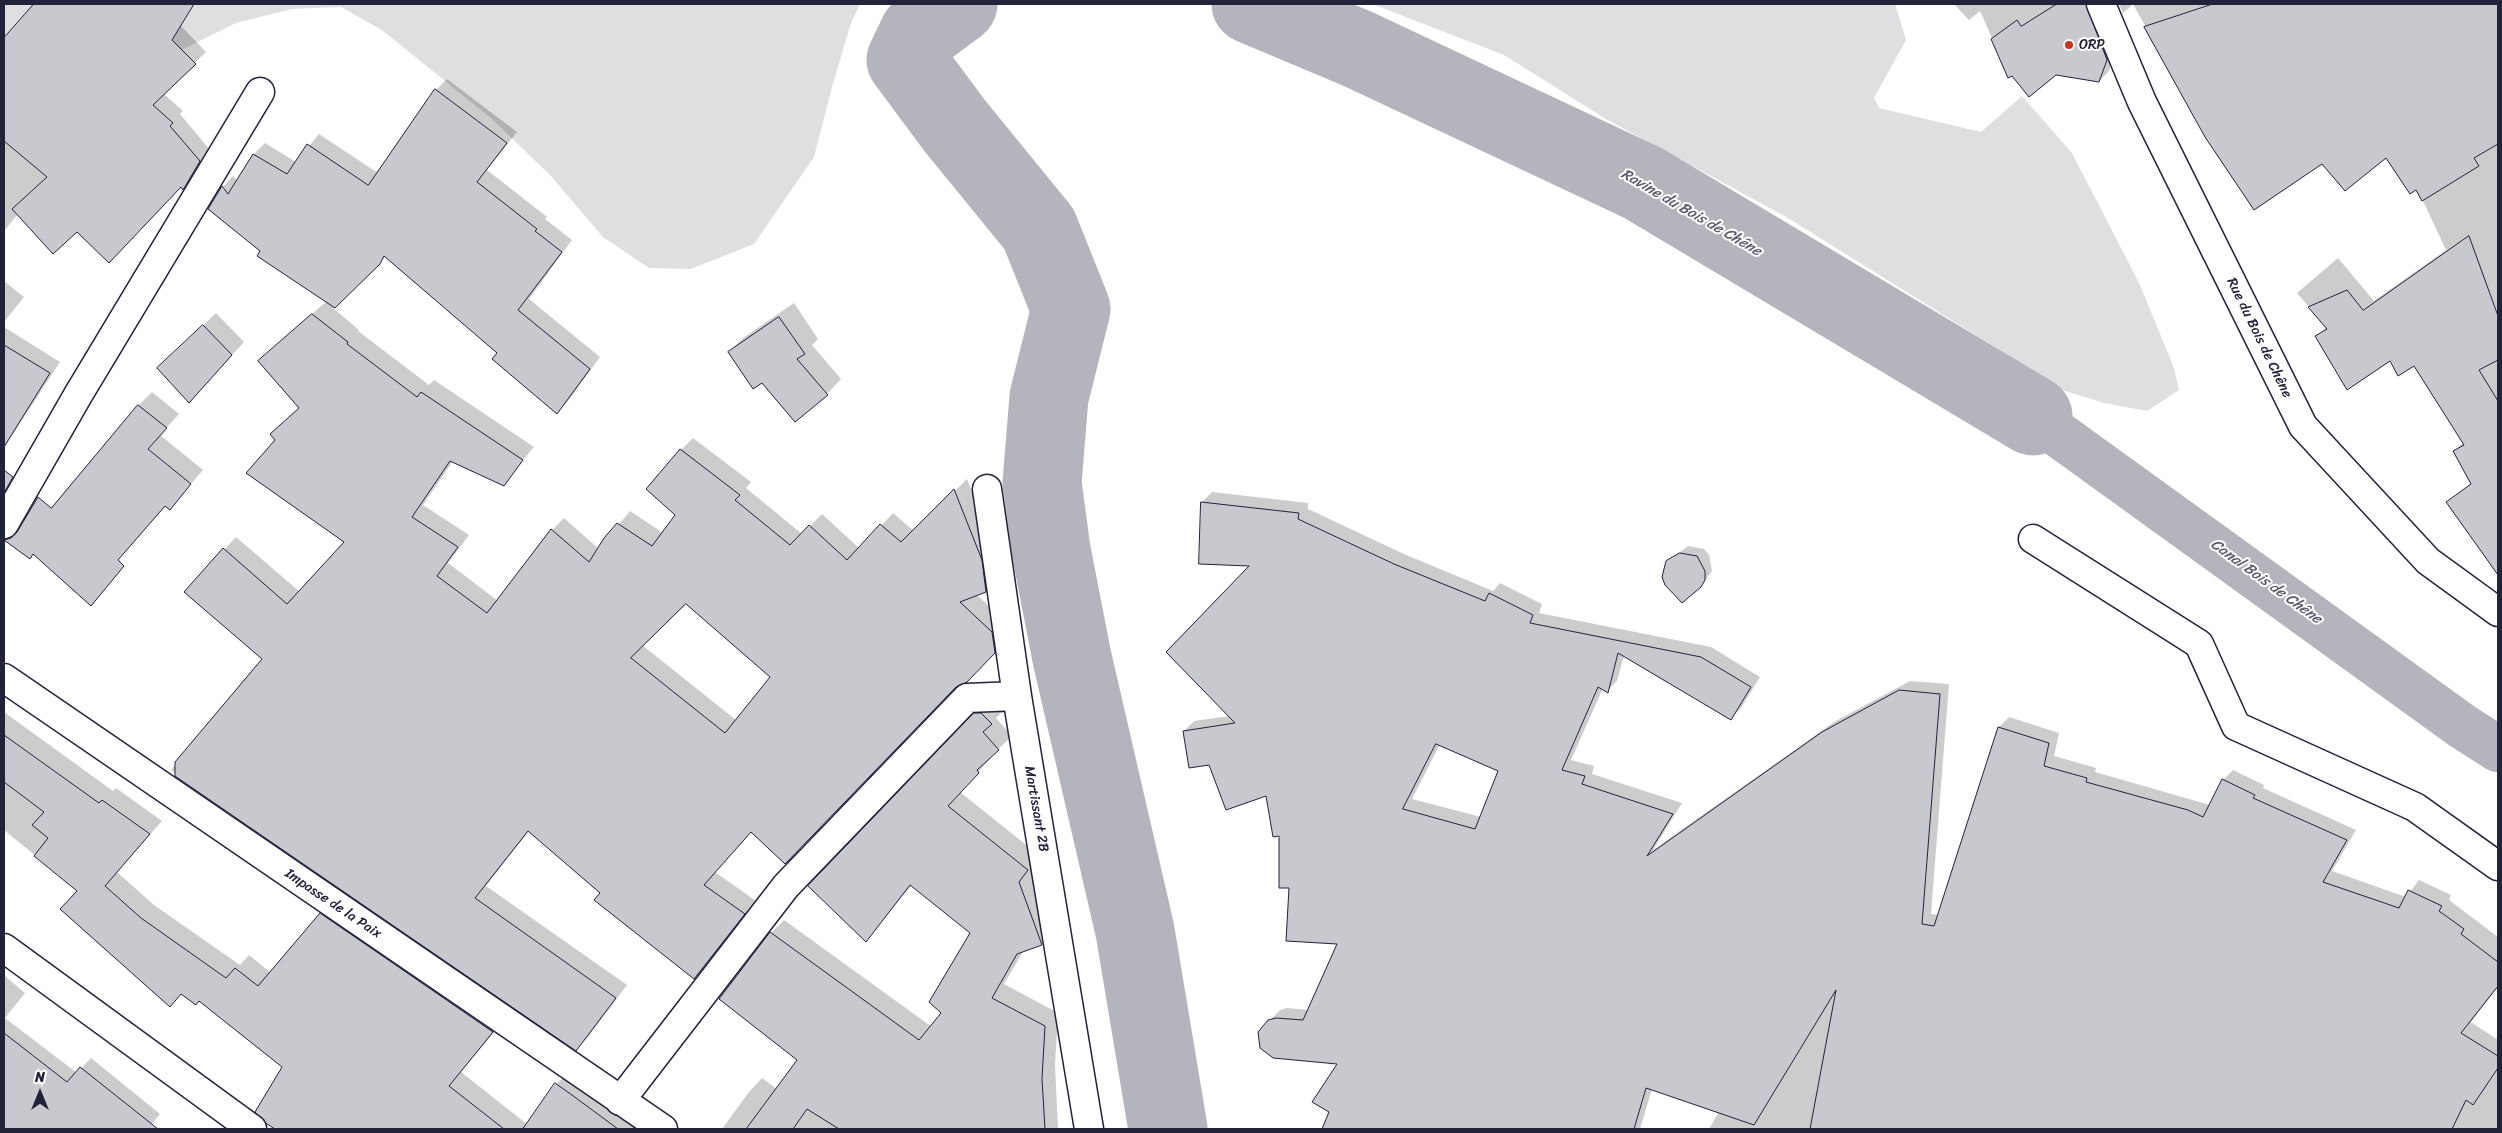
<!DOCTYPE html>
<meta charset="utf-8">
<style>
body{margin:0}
#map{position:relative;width:2502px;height:1133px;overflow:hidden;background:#fff;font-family:Sriracha,sans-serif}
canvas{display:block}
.frame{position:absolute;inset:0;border:5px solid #22223b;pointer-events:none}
.north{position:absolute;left:15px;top:1068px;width:50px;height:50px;-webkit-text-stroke:4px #fff;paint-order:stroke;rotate:0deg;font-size:14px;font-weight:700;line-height:20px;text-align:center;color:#22223b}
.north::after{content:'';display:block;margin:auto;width:18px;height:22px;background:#22223b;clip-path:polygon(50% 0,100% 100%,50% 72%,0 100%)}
</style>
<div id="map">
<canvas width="2502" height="1133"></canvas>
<div class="frame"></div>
<div class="north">N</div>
</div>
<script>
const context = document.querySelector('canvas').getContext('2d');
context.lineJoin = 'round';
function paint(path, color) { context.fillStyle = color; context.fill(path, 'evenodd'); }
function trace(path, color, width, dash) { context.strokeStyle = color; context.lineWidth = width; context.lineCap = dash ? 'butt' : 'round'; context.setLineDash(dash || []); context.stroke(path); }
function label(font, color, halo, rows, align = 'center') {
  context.font = font + ' Sriracha,sans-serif'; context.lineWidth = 4; context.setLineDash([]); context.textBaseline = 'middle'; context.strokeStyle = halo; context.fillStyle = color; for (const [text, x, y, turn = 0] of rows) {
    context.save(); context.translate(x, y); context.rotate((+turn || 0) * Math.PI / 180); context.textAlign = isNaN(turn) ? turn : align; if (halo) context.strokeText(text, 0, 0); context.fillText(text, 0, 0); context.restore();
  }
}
paint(new Path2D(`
 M4,4H860L851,23L832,87L814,157L754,244L691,269L649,268L603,237L550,175L492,119L382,30L341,7L292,9L236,23L145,68L54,84L4,101Z
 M1372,4H1895L1906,40L1874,98L1879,108L1981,132L2022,96L2072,153L2140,285L2174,368L2179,390L2147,411L2104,403L2065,391L1788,218L1606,119L1504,55Z`), '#dfdfe2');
paint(new Path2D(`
 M36,4H148L156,10L161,5L206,52L163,93L183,111L180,114L210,150L194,177L183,188L181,186L77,230L18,214L4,231V40Z
 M1954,4H2099L2116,49L2109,71L2099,81L2056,74L2009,76L1980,11L1969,20Z
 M2119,4H2498V554L2490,562L2448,503L2471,483L2454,451L2464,442L2414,365L2391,360L2317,337L2326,327L2297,293L2338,258L2374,301L2446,250L2417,188L2386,156L2322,163L2206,136L2133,4L2123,13Z
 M447,79L517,132L487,170L547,217L545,219L572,240L529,299L600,357L568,401L557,412L499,353L386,256L333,308L359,330L358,331L429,385L434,380L534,447L503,484L453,461L423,505L469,535L448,563L498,601L552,530L564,518L599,549L630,511L663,533L677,514L681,450L693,438L751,482L746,488L802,534L822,514L860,549L893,513L914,531L967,479L993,547L998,579L985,591L977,595L1004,620L1006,640L979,669L752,831L715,872L756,901L706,966L694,977L602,893L529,831L486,886L627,985L588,1037L576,1049L171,770L264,659L186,592L236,537L300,592L346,542L277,440L300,407L272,349L327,301L261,251L223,187L233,176L238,181L254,154L265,143L296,162L319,134L378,173L436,90ZM686,603L772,677L736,720L642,645Z
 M4,281L24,297L4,322Z
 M794,303L818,339L812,345L841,379L827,394L763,381L729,352L743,338Z
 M216,313L244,342L201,389L171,356Z
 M4,327L60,362L4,448Z
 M152,392L179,414L160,435L203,470L170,508L166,505L127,549L138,406Z
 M1212,492L1308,503V509L1404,554L1493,591L1500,583L1542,604L1539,613L1711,647L1760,677L1741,708L1730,719L1624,656L1617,681L1607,691L1603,688L1571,760L1594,766L1592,774L1682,803L1653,850L1834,722L1910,681L1949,684L1931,914L1939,915L1999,727L2009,717L2059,733L2054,756L2096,768L2095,772L2210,805L2223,780L2233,770L2264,785L2263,788L2356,830L2332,871L2406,897L2419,880L2451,895L2449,900L2498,937V987L2471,1022L2498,1040V1129H1709L1719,1112L1652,1089L1640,1129H1324L1330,1112L1339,1062L1269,1021L1280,1010L1287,1008L1309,1010L1339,943L1291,886L1280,835L1267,795L1210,764L1184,731L1194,721L1230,716L1251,564L1202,502ZM1440,744L1499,770L1481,817L1412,799Z
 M1688,546L1704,549L1709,555L1712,571L1701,586L1667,562Z
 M989,700H995L1004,710L996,718L1012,736L990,757L991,758L960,792L1040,856L1055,931L1042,944L1024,950L1004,984L1058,1013L1055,1065L1058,1129H722L749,1092L762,1078L777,1089L799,1060L771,933L784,920L932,1027L943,1013L972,933L912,885L866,940L975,714Z
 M4,712L113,791L116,788L162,821L117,872L154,905L240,965L249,955L271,973L334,900L506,1018L461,1072L528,1125L556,1084L570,1071L649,1129H278L267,1123L283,1067L199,999L182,993L170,1005L79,891L4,830Z
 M4,975L25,993L5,1018L77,1073L91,1058L160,1114L149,1127L153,1129H4Z`), '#0003');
trace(new Path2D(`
 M2033,416L2462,726L2498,749`), '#b4b4bc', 46);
trace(new Path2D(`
 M958,4L919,33L906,60L955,126L1039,229L1071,309L1049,397L1042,483L1051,550L1072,658L1135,931L1168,1129
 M1251,4L1358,49L1643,183L2033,416`), '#b4b4bc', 79);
const building = new Path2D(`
 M34,4H194L172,40L196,64L153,105L173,123L170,126L200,161L183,190L181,187L109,263L77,232L53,254L12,209L47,177L4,141V38Z
 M2057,4H2086L2107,60L2099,82L2056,75L2029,97L2012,76L2008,78L1991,39L2017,20L2021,26Z
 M2213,4H2498V144L2474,158L2479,166L2422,201L2416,190L2410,194L2386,158L2345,191L2322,164L2254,210L2205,137L2144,27Z
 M435,89L507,143L477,182L537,229L535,231L562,252L518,310L590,369L557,414L492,359L497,353L384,256L380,264L335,308L257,256L260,251L208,209L222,186L228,194L253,154L287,174L307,144L368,185Z
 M2469,236L2498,316V360L2479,370L2498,401V575L2446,502L2471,484L2453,451L2464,445L2414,366L2398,376L2390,361L2347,390L2315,336L2327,329L2308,307L2347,290L2363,310Z
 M312,314L348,342L347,344L417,397L421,392L523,460L504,486L450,461L412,517L458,547L437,576L487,613L551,529L589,562L604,538L617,523L652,546L675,515L646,489L680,449L740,495L735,500L790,545L809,525L847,560L880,524L901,542L954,489L982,560L986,592L960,602L992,632L995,653L967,682L956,687L785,864L751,832L704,885L745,914L694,979L594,900L600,893L528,831L475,898L616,998L576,1051L175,776V762L262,659L184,592L223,548L287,604L344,542L246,473L275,440L270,434L299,408L258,361ZM686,604L770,677L725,733L631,658Z
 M779,317L805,354L797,359L828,395L795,422L762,383L753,389L728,352Z
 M203,325L232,355L189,403L157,368Z
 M4,345L50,373L4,447Z
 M138,405L167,428L148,449L191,484L170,510L165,506L118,560L124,566L91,606L33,554L30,559L4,540L11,538L17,532L38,497L51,508Z
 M4,470L13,477L4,493Z
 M1201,502L1299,513L1298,519L1394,564L1485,601L1489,593L1533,615L1530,623L1701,657L1751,687L1731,720L1618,653L1608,693L1598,687L1562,770L1585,776L1582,784L1673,814L1647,856L1822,732L1899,690L1940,694L1922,924L1934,926L1998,727L2049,743L2044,766L2087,778L2086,782L2188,810L2203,817L2222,779L2255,795L2253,798L2347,840L2323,882L2399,908L2408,890L2442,906L2439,911L2464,929L2461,934L2498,962V986L2461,1033L2498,1056V1068L2473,1105L2466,1100L2452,1129H1810L1836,990L1754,1125L1646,1088L1634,1129H1322L1329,1112L1312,1102L1337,1064L1273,1058L1260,1048L1258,1032L1268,1020L1276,1018L1303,1020L1337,944L1286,941L1289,888H1279V836L1273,837L1266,796L1226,810L1209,765L1189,768L1183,731L1235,723L1166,652L1249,566L1199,564ZM1436,744L1498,771L1475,829L1403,809Z
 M1680,553L1697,556L1705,571V580L1701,587L1682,603L1665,585L1662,577L1666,561Z
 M974,713H981L992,724L983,732L999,750L977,770L979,773L948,806L1028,870L1019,882L1042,945L1017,954L992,998L1045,1026L1042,1079L1045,1129H839L807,1109L793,1129H746L797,1060L719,999L770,932L919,1040L941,1013L929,1002L970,933L910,885L866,942L808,886Z
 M4,735L99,803L102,800L150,834L105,886L141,918L226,978L235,968L258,986L320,913L493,1032L449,1086L504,1129H275L267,1124L255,1112L282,1067L199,1001L196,1005L181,994L170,1007L60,909L77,891L34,856L48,838L32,825L44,812L4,782Z
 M4,1033L67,1082L80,1067L158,1129H4Z
 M555,1083L572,1095L618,1129H523Z`);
paint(building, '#c8c8cf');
trace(building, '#22223b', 1);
const street = new Path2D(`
 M2101,4L2142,102L2303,426L2428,561L2498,612
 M987,489L1017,696L1089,1129
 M4,524L78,395L260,92
 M2033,539L2199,644L2236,726L2415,807L2498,866
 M4,678L663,1129
 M4,948L252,1129
 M620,1101L786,886L967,698L1017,696`);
trace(street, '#22223b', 31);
trace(street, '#fff', 28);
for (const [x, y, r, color] of [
 [2069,45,5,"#c8321e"]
]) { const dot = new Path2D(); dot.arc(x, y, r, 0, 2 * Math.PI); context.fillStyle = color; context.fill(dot); trace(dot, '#fff', 2); }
label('14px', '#22223b', '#fff', [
 ["ORP",2079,45]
], 'left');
label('14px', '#22223b', '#fff', [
 ["Rue du Bois de Chêne",2259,338,64],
 ["Martissant 2B",1036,809,80],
 ["Impasse de la Paix",333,904,34]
]);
label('italic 15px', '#5c5c6f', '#fff', [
 ["Ravine du Bois de Chêne",1691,213,30],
 ["Canal Bois de Chêne",2266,582,36]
]);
</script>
